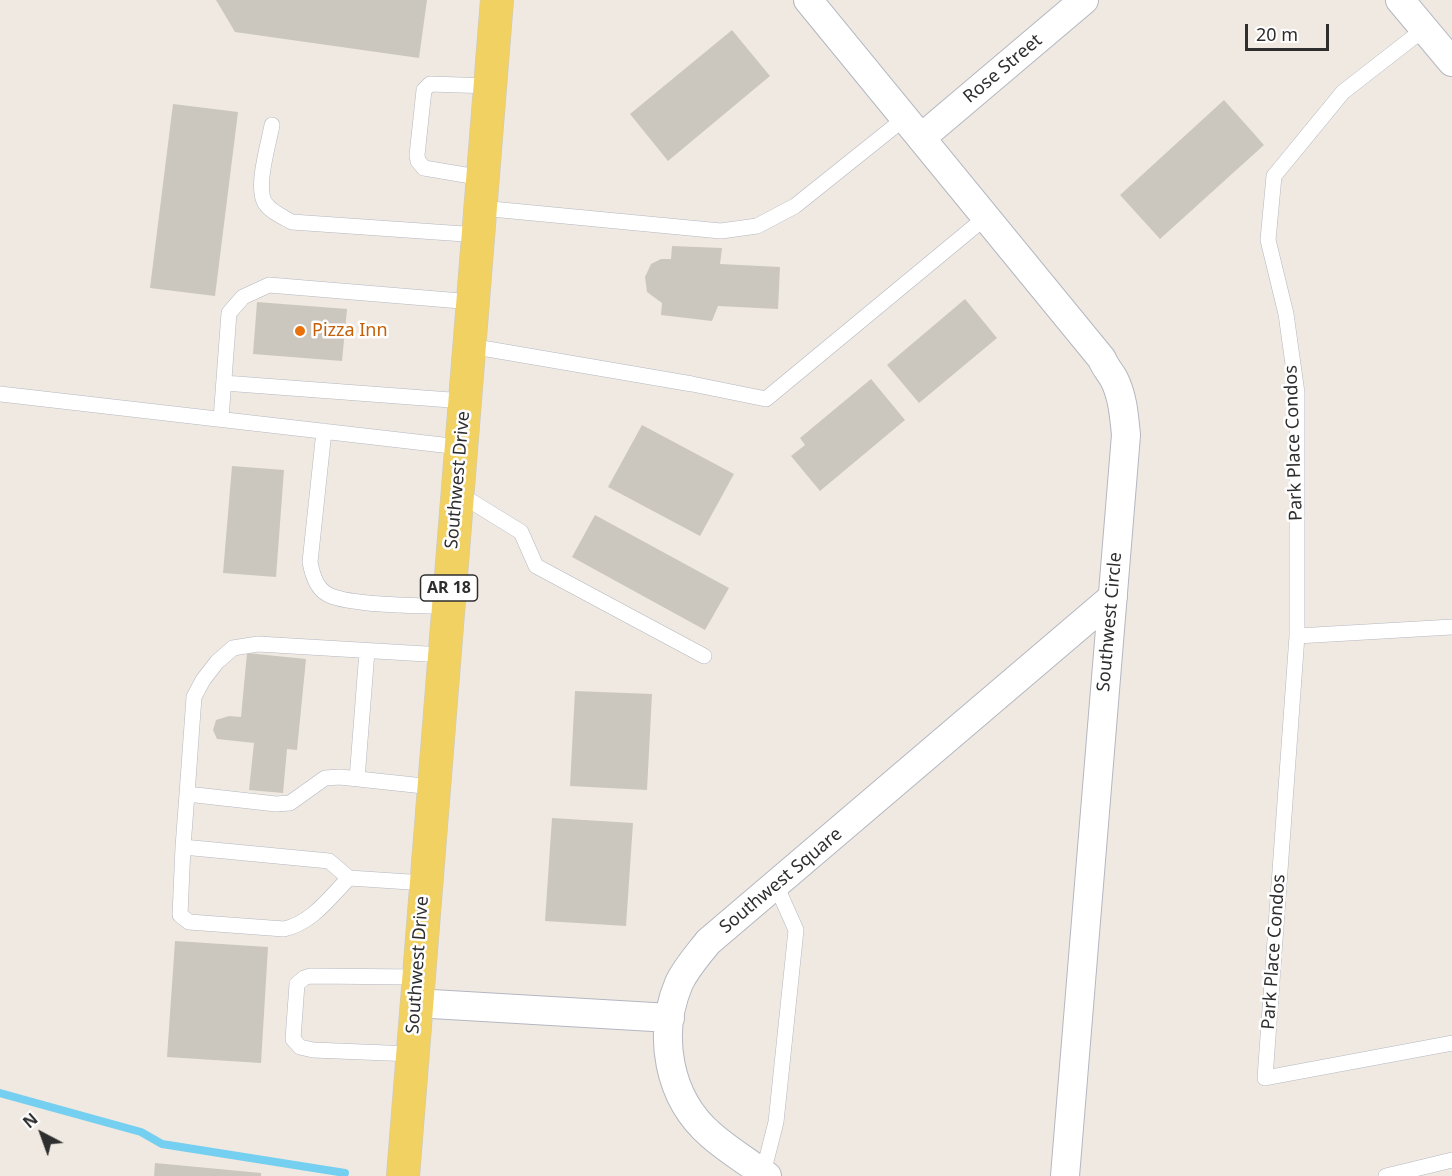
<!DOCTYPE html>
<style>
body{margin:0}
#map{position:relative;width:1452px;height:1176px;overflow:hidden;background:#efe9e1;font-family:"Noto Sans",sans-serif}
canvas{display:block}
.north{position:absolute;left:12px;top:1104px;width:60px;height:60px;-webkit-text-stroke:4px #fff;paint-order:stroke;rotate:319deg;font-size:16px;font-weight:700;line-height:24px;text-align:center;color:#2e2e2e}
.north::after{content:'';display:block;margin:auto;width:21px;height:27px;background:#2e2e2e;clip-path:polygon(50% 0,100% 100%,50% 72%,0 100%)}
.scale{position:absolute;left:1245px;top:24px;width:84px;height:27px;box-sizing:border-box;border:3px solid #2e2e2e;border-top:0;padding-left:8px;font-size:18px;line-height:21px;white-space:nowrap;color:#2e2e2e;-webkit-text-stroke:4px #fff;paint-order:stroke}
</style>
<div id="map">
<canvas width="1452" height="1176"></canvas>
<div class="north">N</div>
<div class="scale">20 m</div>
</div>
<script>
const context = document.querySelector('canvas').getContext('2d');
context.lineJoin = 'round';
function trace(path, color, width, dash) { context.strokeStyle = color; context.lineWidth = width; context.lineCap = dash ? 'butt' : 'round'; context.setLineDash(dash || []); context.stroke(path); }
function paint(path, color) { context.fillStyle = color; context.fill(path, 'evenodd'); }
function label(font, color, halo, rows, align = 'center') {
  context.font = font + ' "Noto Sans",sans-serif'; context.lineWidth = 5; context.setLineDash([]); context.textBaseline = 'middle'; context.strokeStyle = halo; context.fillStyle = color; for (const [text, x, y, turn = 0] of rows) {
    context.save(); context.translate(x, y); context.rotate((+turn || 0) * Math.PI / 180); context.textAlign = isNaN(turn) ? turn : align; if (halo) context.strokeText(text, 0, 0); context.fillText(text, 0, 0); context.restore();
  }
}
trace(new Path2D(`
 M0,1093L141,1132L162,1144L345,1173`), '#75cff0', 8);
paint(new Path2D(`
 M216,0H427L419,58L235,32Z
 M732,30L770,76L668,161L630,114Z
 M1224,100L1264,145L1160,239L1120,195Z
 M173,104L238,112L215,296L150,288Z
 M672,246L722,248L720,264L780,267L778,309L718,306L712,321L661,315L662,303L647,292L645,277L651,264L661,259H671Z
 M965,299L997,338L919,403L887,365Z
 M257,302L347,309L342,361L253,354Z
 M871,379L905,420L820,491L791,456L805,445L800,438Z
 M642,425L734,474L700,536L608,487Z
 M232,466L284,470L276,577L223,573Z
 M595,515L729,588L705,630L572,557Z
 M247,653L306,659L297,750L287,749L283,793L249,790L254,743L217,739L213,730L216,720L229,716L241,717Z
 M575,691L652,694L647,790L570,786Z
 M552,818L633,823L626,926L545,921Z
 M175,941L268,947L261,1063L167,1057Z
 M155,1163L261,1173V1176H154Z`), '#cbc7bf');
const lane = new Path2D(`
 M1424,29L1343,92L1274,176L1268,240L1286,314L1297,393V636L1265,1078L1452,1043
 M272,125C269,143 255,187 265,203C271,212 283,217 292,222L479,235
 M483,178L424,168L418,161L417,155L424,90L430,84L490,86
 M481,208L721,231L757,226L795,206L905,118
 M470,346L692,384L766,399L986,217
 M224,383L464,401
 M0,394L460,447
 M221,419L229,313L243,297L269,285L473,302
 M324,431L310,562C312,573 316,588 327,594C348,606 420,605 447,607
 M456,492L521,532L536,566L704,656
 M1297,636L1452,627
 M357,779L367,651
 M433,787L340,777L325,778L290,803L276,804L187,794L194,697L203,680L217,662L233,648L258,644L443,655
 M183,847L187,794
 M349,878C330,897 312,923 284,929L189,922L180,915L183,847L329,861L349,878L425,883
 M412,1054L313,1050L300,1047L293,1039L297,984L304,978L310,976L417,977
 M763,1173L776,1122L796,930L776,885
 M1386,1176L1452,1160`);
const street = new Path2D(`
 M808,0L1102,359C1105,367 1110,372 1114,379C1123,397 1124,416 1126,435L1065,1176
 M1400,0L1452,62
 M921,138L1084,0
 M415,1003L670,1018
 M767,1176C748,1162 728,1150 711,1135C668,1098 657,1035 679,983C686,968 698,955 708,942L1113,597`);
const primary = new Path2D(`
 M403,1176L497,0`);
trace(lane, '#b4b7c1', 16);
trace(street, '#b4b7c1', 30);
trace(primary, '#c9c9c9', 34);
trace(lane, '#fff', 15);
trace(street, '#fff', 28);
trace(primary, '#f2d163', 33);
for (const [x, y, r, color] of [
 [300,331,6,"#e8710a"]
]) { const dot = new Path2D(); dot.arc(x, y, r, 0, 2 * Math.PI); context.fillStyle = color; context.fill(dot); trace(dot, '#fff', 2); }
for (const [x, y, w] of [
 [449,588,57]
]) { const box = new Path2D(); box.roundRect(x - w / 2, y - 13, w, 26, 4.5); context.fillStyle = '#fff'; context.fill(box); trace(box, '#2e2e2e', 1.5); }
label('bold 16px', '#2e2e2e', null, [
 ["AR 18",449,588]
]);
label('18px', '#2e2e2e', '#fff', [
 ["Rose Street",1003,69,-40],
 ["Park Place Condos",1294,443,-92],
 ["Southwest Drive",458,480,-85],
 ["Southwest Circle",1110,622,-85],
 ["Southwest Square",781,881,-40],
 ["Park Place Condos",1274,952,-86],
 ["Southwest Drive",418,965,-86]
]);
label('18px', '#c56008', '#fff', [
 ["Pizza Inn",312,331]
], 'left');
</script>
